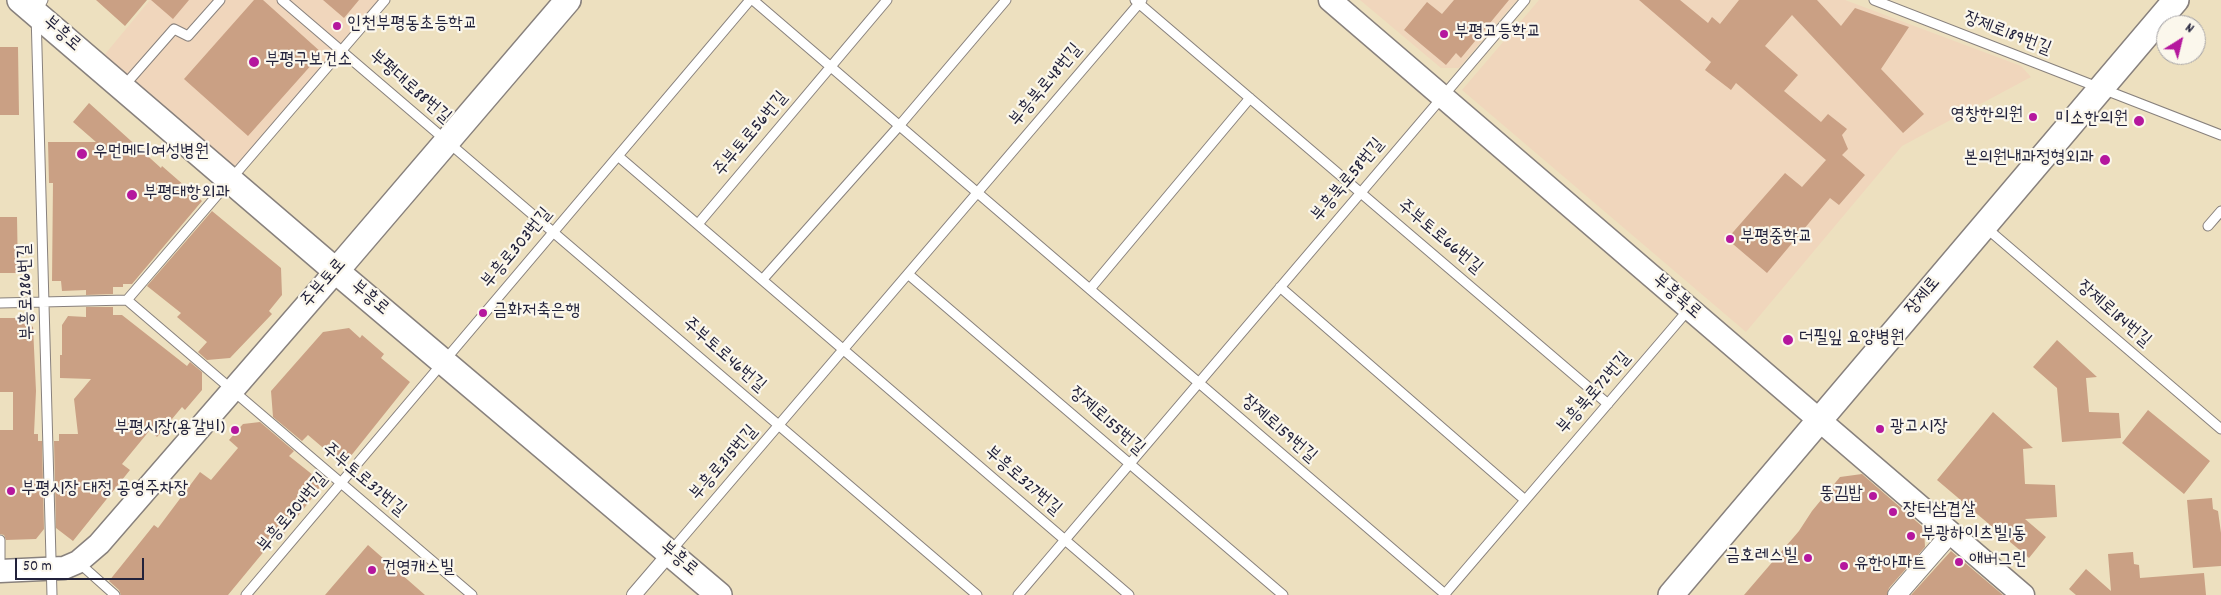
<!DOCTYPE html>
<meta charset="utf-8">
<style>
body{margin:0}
#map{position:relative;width:2221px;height:595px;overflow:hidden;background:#ede0bf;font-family:Dekko,sans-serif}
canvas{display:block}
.north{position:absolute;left:2156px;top:15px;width:50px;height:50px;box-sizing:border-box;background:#fbf7ec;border:1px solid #a4a2a5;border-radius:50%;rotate:36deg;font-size:14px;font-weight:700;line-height:20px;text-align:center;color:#22223b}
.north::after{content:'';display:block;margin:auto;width:18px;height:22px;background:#b5179e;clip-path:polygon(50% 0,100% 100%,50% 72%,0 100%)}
.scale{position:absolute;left:15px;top:558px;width:129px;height:22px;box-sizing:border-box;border:2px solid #22223b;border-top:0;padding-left:6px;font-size:15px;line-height:18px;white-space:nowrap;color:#22223b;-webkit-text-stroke:4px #fbf7ec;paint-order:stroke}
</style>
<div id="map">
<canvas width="2221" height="595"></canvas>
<div class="north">N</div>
<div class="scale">50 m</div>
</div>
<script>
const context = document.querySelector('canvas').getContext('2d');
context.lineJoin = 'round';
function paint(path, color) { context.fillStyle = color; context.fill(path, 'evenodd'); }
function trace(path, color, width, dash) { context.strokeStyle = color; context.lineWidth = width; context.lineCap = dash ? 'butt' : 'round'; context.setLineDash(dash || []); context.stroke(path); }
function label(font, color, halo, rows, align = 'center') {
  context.font = font + ' Dekko,"Poor Story",sans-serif'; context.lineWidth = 4.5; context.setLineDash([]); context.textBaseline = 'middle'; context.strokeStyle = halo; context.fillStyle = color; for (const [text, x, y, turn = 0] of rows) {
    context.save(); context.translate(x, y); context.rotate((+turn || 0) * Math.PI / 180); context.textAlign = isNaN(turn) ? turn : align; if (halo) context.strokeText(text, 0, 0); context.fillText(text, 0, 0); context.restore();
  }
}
paint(new Path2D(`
 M150,0H385L230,180L96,65Z
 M1360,0H1517L1459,68H1441Z
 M1539,0H1845L2021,66L2031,77L1902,146L1746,332L1462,90Z`), '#f0d6bc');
paint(new Path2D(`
 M96,0H147L125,26Z
 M151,0H189L173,19Z
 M254,0H263L322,53L248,136L184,79Z
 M323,0H359L344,18Z
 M1454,0H1509L1461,58L1456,53L1446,65L1404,30L1427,2L1442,14Z
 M1639,0H1680L1708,23L1712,17L1720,24L1739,0H1817L1841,26L1855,8L1909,27L1881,69L1924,114L1903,133L1792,15L1765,46L1798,75L1784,91L1821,122L1828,114L1847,129L1842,135L1848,149L1842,155L1865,175L1839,205L1830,198L1767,273L1727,239L1785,173L1802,187L1826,160L1736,83L1731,90L1705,70L1711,62Z
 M0,47H18L19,115H0Z
 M89,103L161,168L162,166L202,201L132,284H123V287H113V294L86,295V290L62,291L61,281H52L53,183H49L48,142H96L73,122Z
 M212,211L281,268L282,295L269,311L272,314L230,358L207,360L198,352L207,342L177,317L181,313L147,286Z
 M0,217H17L18,273H0Z
 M86,307H113V315H122L187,366L190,362L202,372V390L185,410L182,407L157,437L150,430L122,464L130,470L73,541L56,528L54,441H59V434H78L74,399L91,379L60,378V355H62V325L68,316L86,317Z
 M0,318H23L33,327L36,391L34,434H38V441H42L44,529L36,539L6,540L4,535L0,534V430H13V392H0Z
 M349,328L360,338L362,335L384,354L381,358L410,382L350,457L335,458L308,435L302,441L273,417L271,391L323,332Z
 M2057,340L2097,377L2086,378L2089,412L2119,413L2121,438L2062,442L2057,388L2033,367Z
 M2148,410L2210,461L2184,494L2122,443Z
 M1993,412L2033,448L2023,449L2025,484L2055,485L2057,517L2025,519L2046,537L2029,558L1937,480Z
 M260,422L294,451L289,456L318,479L320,484L319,489L284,534L280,532L228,595H121L119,590L109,581L154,525L158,528L200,472L211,480L238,448L229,440L243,424Z
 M1862,474L1924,528L1925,547L1889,588L1887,595H1744L1799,531L1812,511L1840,477Z
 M2212,498L2213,509L2218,511L2221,533V566L2193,568L2187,500Z
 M368,545L425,595H325Z
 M1951,551L2003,595H1911Z
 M2133,552L2134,564L2139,565L2140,578L2204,573L2206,595H2076L2069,589L2086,569L2111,591L2108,554Z`), '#caa084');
const service = new Path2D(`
 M43,0L36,13L52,595
 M282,0L977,595
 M753,0L1446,595
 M1135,0L1608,404
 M1874,0L2221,135
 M124,86L174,29L188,36L220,0
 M618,156L1129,595
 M698,224L887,0
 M1984,226L2221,429
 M2208,226L2221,211
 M908,274L1283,595
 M763,279L899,126L1006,0
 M1280,287L1525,500
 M1090,289L1250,98
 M127,300L472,595
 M0,303L127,300L385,0
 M671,551L1142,0
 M78,562L115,595
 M0,570V540
 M246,595L750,0
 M1018,595L1525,0
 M1444,595L1689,309`);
const pedestrian = new Path2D(`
 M634,595L670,553`);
const minor = new Path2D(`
 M1897,595L1951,533`);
const tertiary = new Path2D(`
 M1330,0L2023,595
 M0,571L64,568L78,562L99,544L336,271`);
const secondary = new Path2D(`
 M20,0L336,271L719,595
 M336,271L568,0
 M1671,595L2176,0`);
trace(service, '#88817d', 11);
trace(pedestrian, '#88817d', 16);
trace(minor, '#88817d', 20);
trace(tertiary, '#88817d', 25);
trace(secondary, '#88817d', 28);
trace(service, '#fff', 9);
trace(pedestrian, '#fff', 14);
trace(minor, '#fff', 18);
trace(tertiary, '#fff', 22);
trace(secondary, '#fff', 25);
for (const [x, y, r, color] of [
 [337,26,5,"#b5179e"],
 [1444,34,5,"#b5179e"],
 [254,62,6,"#b5179e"],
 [2033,117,5,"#b5179e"],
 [2139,121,6,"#b5179e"],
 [82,154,6,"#b5179e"],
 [2105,160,6,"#b5179e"],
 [132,195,6,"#b5179e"],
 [1730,239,5,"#b5179e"],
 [483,313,5,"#b5179e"],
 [1788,340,6,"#b5179e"],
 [1880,429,5,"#b5179e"],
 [235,430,5,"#b5179e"],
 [11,491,5,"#b5179e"],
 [1873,496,5,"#b5179e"],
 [1893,512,5,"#b5179e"],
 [1911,536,5,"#b5179e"],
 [1808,558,5,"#b5179e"],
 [1959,562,5,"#b5179e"],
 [1844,566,5,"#b5179e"],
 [372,570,5,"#b5179e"]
]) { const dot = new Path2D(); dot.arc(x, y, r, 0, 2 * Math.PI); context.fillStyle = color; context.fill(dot); trace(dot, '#fbf7ec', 2); }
label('18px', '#22223b', '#fbf7ec', [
 ["인천부평동초등학교",347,26],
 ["부평고등학교",1454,34],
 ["부평구보건소",265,62],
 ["영창한의원",2023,117,"right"],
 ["미소한의원",2128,121,"right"],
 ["우먼메디여성병원",93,154],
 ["본의원내과정형외과",2094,160,"right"],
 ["부평대항외과",143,195],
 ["부평중학교",1740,239],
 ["금화저축은행",493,313],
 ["더필잎 요양병원",1799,340],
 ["광고시장",1890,429],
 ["부평시장(용갈비)",225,430,"right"],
 ["부평시장 대정 공영주차장",21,491],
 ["뚱김밥",1863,496,"right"],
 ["장터삼겹살",1903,512],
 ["부광하이츠빌1동",1921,536],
 ["금호레스빌",1798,558,"right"],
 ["애버그린",1969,562],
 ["유한아파트",1854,566],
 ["건영캐스빌",382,570]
], 'left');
label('18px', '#22223b', '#fbf7ec', [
 ["부흥로",61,35,41],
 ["장제로189번길",2007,35,21],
 ["부흥북로48번길",1047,86,-50],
 ["부평대로88번길",409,88,41],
 ["주부토로56번길",752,135,-50],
 ["부흥북로58번길",1349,181,-50],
 ["주부토로66번길",1439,238,40],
 ["부흥로303번길",518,249,-50],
 ["주부토로",325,284,-49],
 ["부흥로286번길",28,292,-92],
 ["장제로",1924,297,-50],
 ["부흥북로",1676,298,41],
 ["부흥로",369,299,40],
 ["장제로184번길",2113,315,41],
 ["주부토로46번길",723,356,41],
 ["부흥북로72번길",1595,394,-49],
 ["장제로155번길",1106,422,41],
 ["장제로159번길",1278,430,41],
 ["부흥로315번길",725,464,-49],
 ["주부토로32번길",363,481,40],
 ["부흥로327번길",1022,482,41],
 ["부흥로304번길",294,514,-50],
 ["부흥로",678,560,40]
]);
</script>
